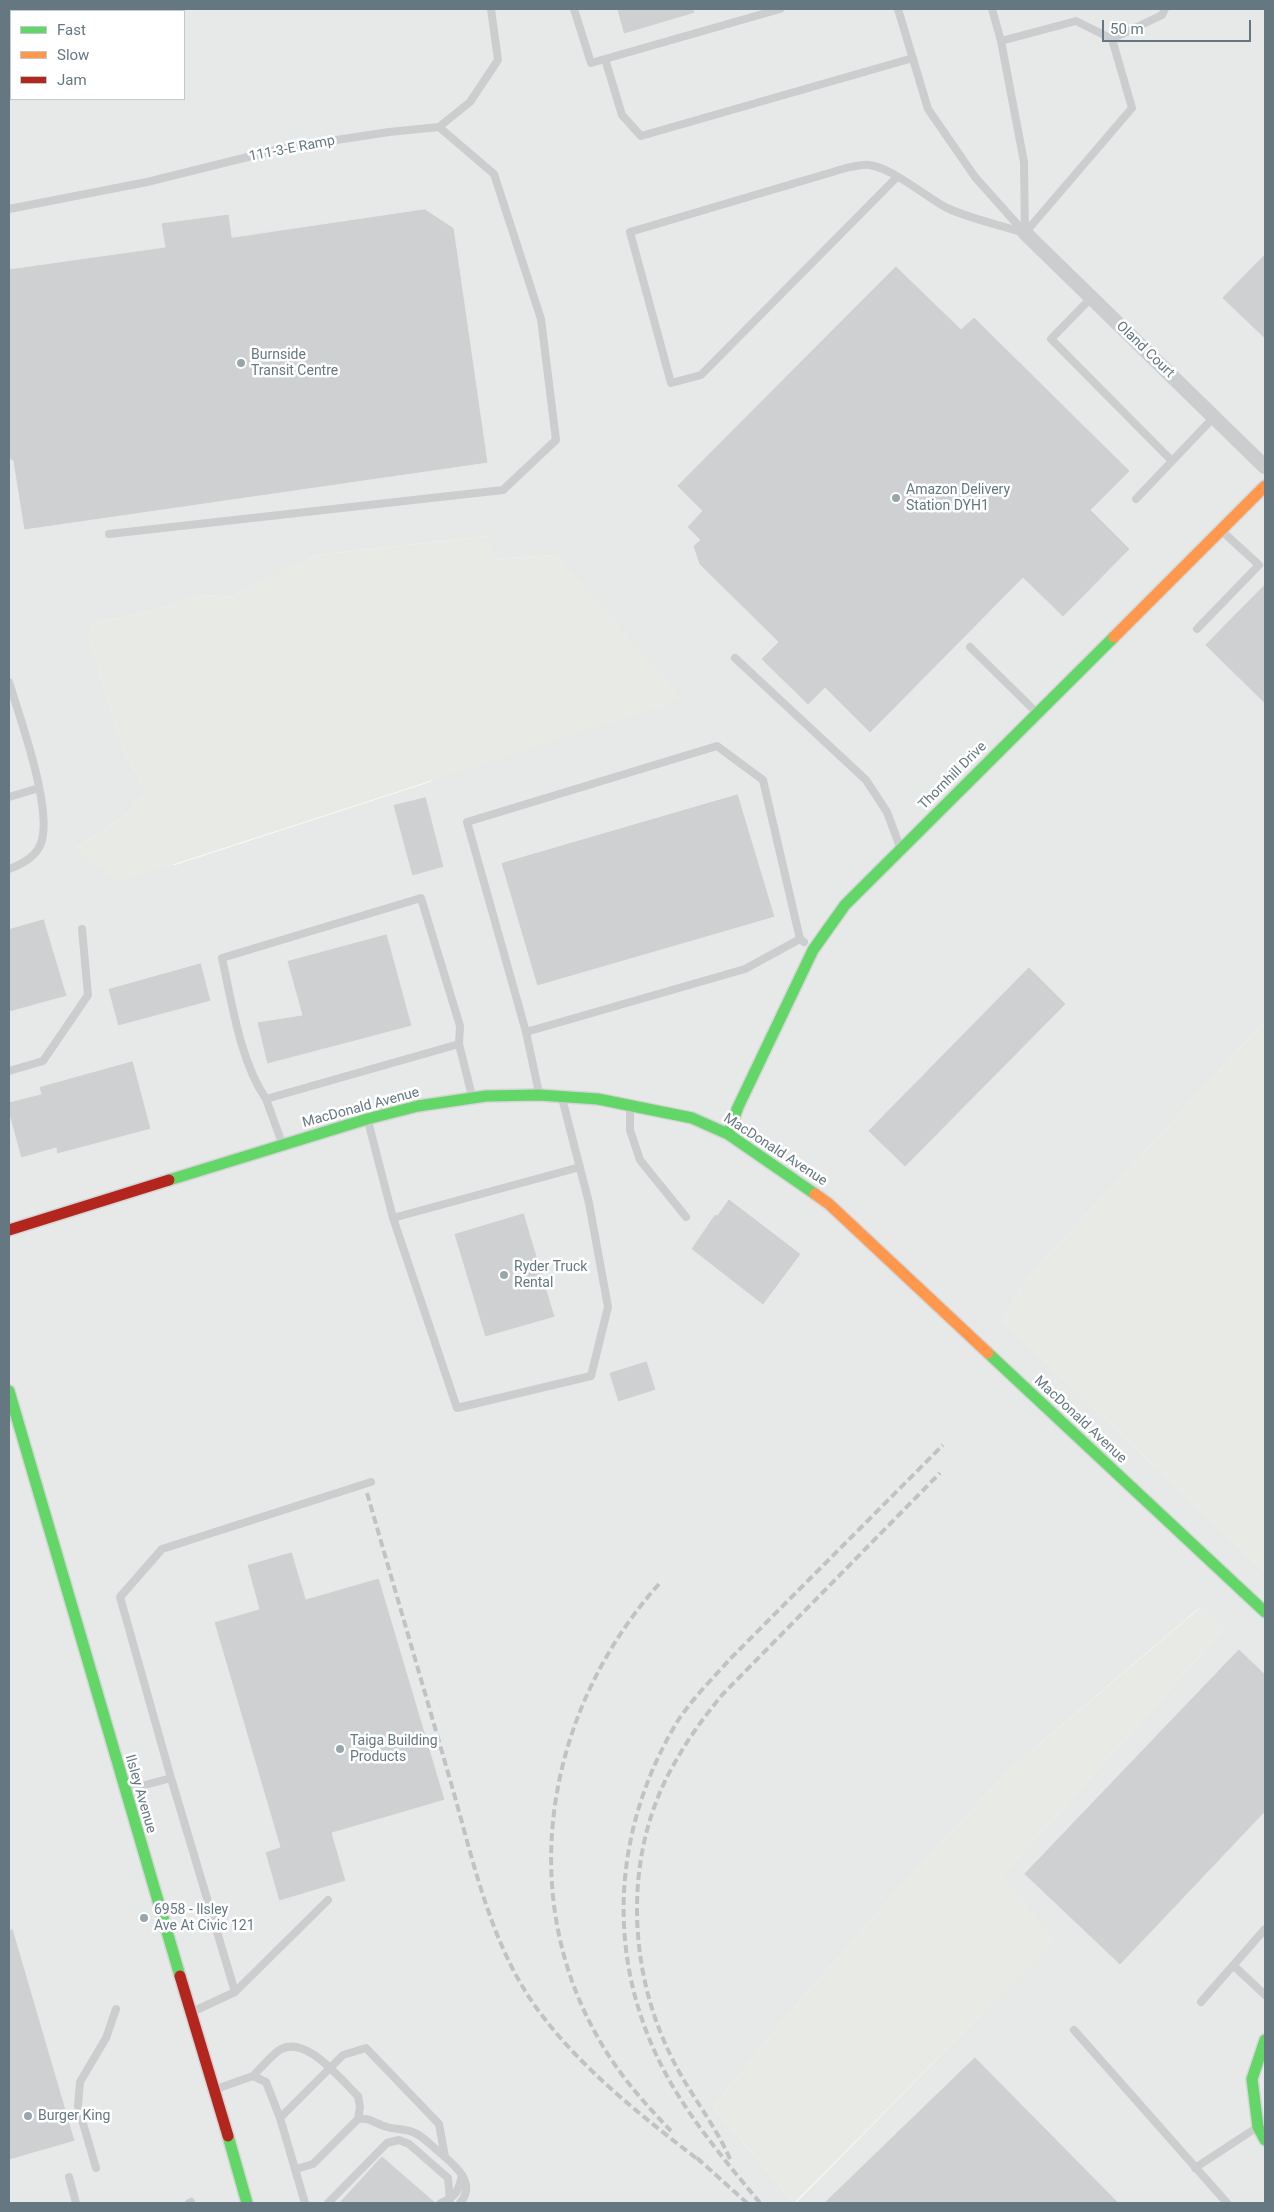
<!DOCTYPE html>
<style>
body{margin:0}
#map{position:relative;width:1274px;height:2212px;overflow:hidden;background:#f8f8f8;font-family:Roboto,sans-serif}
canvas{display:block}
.frame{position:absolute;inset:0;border:10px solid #657881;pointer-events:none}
.legend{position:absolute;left:10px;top:10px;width:175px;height:90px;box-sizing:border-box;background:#fff;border:1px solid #c1c9cd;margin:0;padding:6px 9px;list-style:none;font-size:15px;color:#657881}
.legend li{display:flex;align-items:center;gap:10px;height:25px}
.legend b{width:25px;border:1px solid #c1c9cd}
.scale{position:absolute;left:1102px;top:20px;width:149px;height:22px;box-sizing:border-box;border:2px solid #657881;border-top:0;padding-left:6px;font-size:15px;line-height:18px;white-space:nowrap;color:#657881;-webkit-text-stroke:4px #fff;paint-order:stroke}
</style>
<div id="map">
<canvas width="1274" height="2212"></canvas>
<div class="frame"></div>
<ul class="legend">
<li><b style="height:6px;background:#63d668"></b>Fast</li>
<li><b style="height:6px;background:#ff974d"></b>Slow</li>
<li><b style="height:6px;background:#b3261e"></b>Jam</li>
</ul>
<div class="scale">50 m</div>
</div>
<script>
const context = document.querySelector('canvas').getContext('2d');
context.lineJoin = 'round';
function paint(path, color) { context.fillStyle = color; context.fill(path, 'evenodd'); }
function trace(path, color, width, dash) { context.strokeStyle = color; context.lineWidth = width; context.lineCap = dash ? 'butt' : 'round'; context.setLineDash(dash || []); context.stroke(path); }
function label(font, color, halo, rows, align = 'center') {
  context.font = font + ' Roboto,sans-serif'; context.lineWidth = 5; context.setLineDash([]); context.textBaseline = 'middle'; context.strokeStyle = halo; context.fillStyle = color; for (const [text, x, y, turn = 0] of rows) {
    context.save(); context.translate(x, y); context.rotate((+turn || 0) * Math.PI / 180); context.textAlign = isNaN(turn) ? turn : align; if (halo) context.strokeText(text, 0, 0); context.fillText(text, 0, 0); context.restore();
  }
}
paint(new Path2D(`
 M94,9H1265V1021L1028,1278L1002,1320L1265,1572V2203H796L1054,1940L1001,1877L1224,1629L1200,1607L1009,1770L904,1883L786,2017L713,2107L794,2203H9V32H11V99H184V11H85ZM487,536L493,559L555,555L679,696L667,704L439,776L430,782L175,865L76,848L126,815L147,792L123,750L89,637L93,623L140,614L204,595L232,597L271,578L279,570L301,564L317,555Z`), '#e7e9e8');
paint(new Path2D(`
 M487,536L494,559L555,555L680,696L667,704L116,883L76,848L126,815L147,792L123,750L89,637L93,623L140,614L204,595L232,597L271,578L278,570L301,564L317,555Z
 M1265,1021V1572L1002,1320L1028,1278Z
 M1201,1607L1224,1629L1001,1877L1055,1940L794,2203L713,2107L786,2017L904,1883L1009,1770Z`), '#e8eae5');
const building = new Path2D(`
 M617,9H694L695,13L624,34Z
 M425,209L454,228L488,463L24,530L13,461L9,458V269L165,247L161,223L229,214L232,237Z
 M1265,254V339L1222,298Z
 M896,266L961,329L974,317L1130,471L1091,510L1130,549L1063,617L1023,578L870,733L825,688L808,705L761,659L778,642L699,564L693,546L700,540L687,527L702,511L677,486Z
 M1265,584V704L1205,645Z
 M738,794L775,917L537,986L501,863Z
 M426,797L444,867L412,876L393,805Z
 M44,919L67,996L9,1012V929Z
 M387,934L412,1026L267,1064L257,1022L302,1015L287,961Z
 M201,963L211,1001L118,1026L108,989Z
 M1029,967L1066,1004L905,1167L868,1131Z
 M133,1061L151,1129L57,1154L56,1148L21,1158L9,1114V1102L41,1094L39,1087Z
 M729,1199L801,1254L763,1305L691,1249L715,1214L717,1215Z
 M524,1213L555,1317L485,1337L454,1234Z
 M647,1361L656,1390L618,1402L609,1373Z
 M292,1552L306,1599L379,1578L445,1800L332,1833L346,1881L279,1901L265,1852L280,1847L214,1622L259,1609L247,1565Z
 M1239,1649L1265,1674V1812L1120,1965L1024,1874Z
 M13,1929L75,2141L9,2160V1930Z
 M975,2057L1119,2203H824Z
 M382,2156L435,2202V2203H339Z`);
paint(building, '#ced0d1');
trace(building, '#e8e8e8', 1);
const fast = new Path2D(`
 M107,11L113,9
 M9,57L11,56
 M728,1134L738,1107L813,950L845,905L1114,637
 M169,1180L367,1119L418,1106L486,1096L539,1095L598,1099L692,1118L728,1134L815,1194
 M988,1353L1265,1612
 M9,1391L180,1976
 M1265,2040L1252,2079L1258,2127L1265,2140
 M228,2136L247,2203`);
const slow = new Path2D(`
 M1114,637L1265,486
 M815,1194L829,1204L988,1353`);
const jam = new Path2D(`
 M9,1230L169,1180
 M180,1976L228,2136`);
trace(fast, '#d4d5d6', 14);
trace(slow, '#d4d5d6', 14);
trace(jam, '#d4d5d6', 14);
trace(new Path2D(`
 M574,9L591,63L780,9
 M898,9L928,109L975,177L1024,232
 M992,9L1001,41L1024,162L1025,233
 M169,11L177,9
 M1001,41L1076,21L1112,39L1162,15L1165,9
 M605,59L622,115L641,136L913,58
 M897,177L701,375L671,383L630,232L846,168C853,167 862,164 869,165C891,167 926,197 947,208C971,219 1000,225 1025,233
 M9,209L147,182L284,148L389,132L439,127L470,102L498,60L491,9
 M1025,233L1132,108L1112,39
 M1091,298L1051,339L1172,461
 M1136,499L1214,417
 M109,534L503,490L556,440L541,319L494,174L439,127
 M1197,629L1259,565L1223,532
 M970,647L1036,712
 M735,658L866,780L887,812L900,847
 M9,682C20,718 51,804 42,840C38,856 23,864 9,869
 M9,797L39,788
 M526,1032L467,822L717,746L763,780L800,939
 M9,1071L43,1061L88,995L82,929
 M539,1093L526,1032L745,969L800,939L804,942
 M266,1099C240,1061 232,1003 222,958L421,898L460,1026L459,1044
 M630,1106V1130L640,1160L686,1217
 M368,1121L393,1218L457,1408L591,1376L608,1307L589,1203L562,1098
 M282,1143L266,1099L459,1044L472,1096
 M393,1218L580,1167
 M171,1778L120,1597L162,1549L371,1482
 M127,1790L171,1778L235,1992L192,2012
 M1233,1965L1265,1995
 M235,1992L328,1900
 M1201,2002L1265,1929
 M1074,2030L1227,2203
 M253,2076C261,2068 269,2058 278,2051C304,2032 340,2079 358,2096L360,2107L358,2119L313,2164L296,2169
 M216,2089L253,2076L266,2082L280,2118L305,2203
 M280,2118L343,2055L366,2048L439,2124L445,2157
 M358,2119C370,2117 375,2124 387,2127C397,2130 407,2128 417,2134C424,2138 431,2145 438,2151C453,2164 478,2182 460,2203
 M96,2168L78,2106L80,2082L106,2038L116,2009
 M1195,2168L1256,2128
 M69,2177L76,2203
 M189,2203L191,2202
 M328,2203L387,2143L399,2140L409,2144L448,2178L450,2200L446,2203
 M441,2203C456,2197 459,2190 462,2175`), '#cbcdce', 8);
trace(new Path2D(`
 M1025,233L1265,467`), '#cbcdce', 15);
trace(fast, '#63d668', 11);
trace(slow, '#ff974d', 11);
trace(jam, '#b3261e', 11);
trace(new Path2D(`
 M367,1493C395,1590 423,1686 451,1783C473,1859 490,1945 538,2010C583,2071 642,2116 701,2162
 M659,1584C549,1707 514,1888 597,2036C616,2071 643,2102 671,2131
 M697,2158L747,2203
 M730,2159C714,2122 687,2091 670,2054C627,1966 624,1852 673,1766C687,1740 704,1717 722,1695L940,1473
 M760,2203C728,2164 693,2123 668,2078C605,1964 610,1834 677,1722C692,1699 713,1678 731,1658L943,1445`), '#c1c2c3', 4, [8, 4]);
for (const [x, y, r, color] of [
 [241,363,5,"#98a5ab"],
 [896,498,5,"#98a5ab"],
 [504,1275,5,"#98a5ab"],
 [340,1749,5,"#98a5ab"],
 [144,1918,5,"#98a5ab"],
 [28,2116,5,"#98a5ab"]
]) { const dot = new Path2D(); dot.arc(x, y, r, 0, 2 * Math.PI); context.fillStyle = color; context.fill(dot); trace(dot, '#fff', 2); }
label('14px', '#657881', '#fff', [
 ["111-3-E Ramp",292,149,-11],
 ["Oland Court",1145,350,44],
 ["Thornhill Drive",953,776,-45],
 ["MacDonald Avenue",361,1108,-15],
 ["MacDonald Avenue",775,1150,33],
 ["MacDonald Avenue",1080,1420,43],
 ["Ilsley Avenue",140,1794,74]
]);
label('14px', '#657881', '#fff', [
 ["Burnside",251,355],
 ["Transit Centre",251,371],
 ["Amazon Delivery",906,490],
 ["Station DYH1",906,506],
 ["Ryder Truck",514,1267],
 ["Rental",514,1283],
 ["Taiga Building",350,1741],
 ["Products",350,1757],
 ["6958 - Ilsley",154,1910],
 ["Ave At Civic 121",154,1926],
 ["Burger King",38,2116]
], 'left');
</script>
